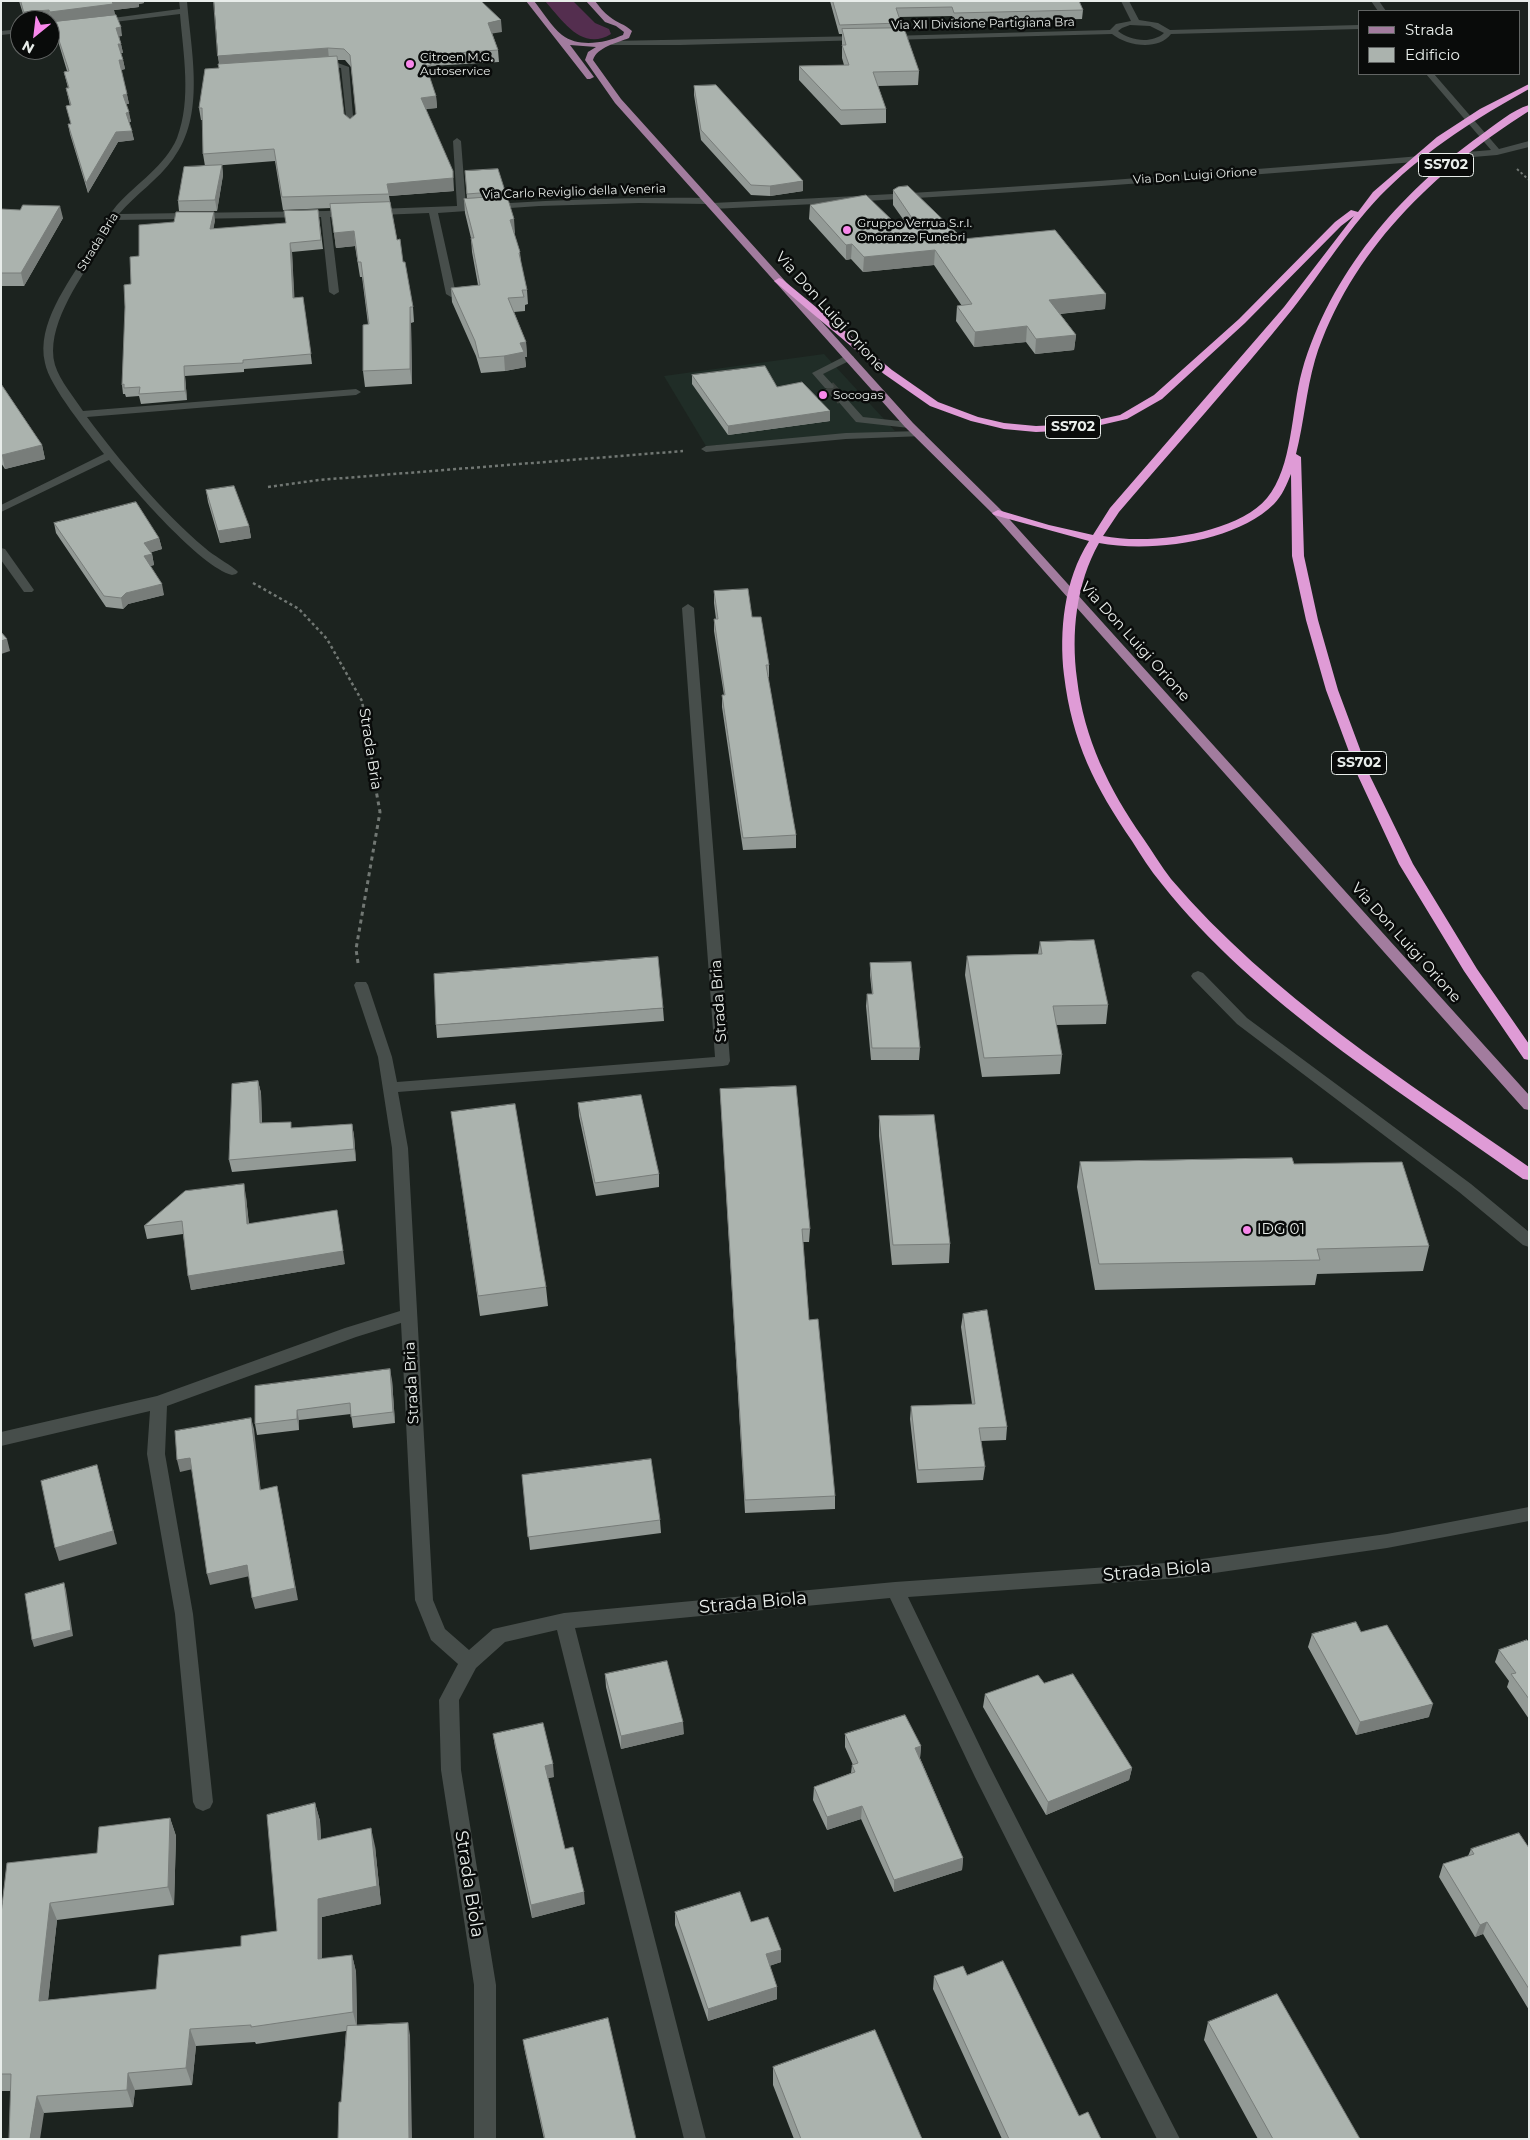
<!DOCTYPE html>
<style>
body{margin:0}
#map{position:relative;width:1530px;height:2140px;overflow:hidden;background:#1c231f;font-family:Montserrat,sans-serif}
canvas{display:block}
.frame{position:absolute;inset:0;border:2px solid #e8edea;pointer-events:none}
.legend{position:absolute;left:1358px;top:10px;width:162px;height:65px;box-sizing:border-box;background:#090b0a;border:1px solid #626564;margin:0;padding:6px 9px;list-style:none;font-size:15px;color:#e8edea}
.legend li{display:flex;align-items:center;gap:10px;height:25px}
.legend b{width:25px;border:1px solid #626564}
.north{position:absolute;left:10px;top:10px;width:50px;height:50px;box-sizing:border-box;background:#090b0a;border:1px solid #626564;border-radius:50%;rotate:209deg;font-size:14px;font-weight:700;line-height:20px;text-align:center;color:#e8edea}
.north::after{content:'';display:block;margin:auto;width:18px;height:22px;background:#f888eb;clip-path:polygon(50% 0,100% 100%,50% 72%,0 100%)}
</style>
<div id="map">
<canvas width="1530" height="2140"></canvas>
<div class="frame"></div>
<ul class="legend">
<li><b style="height:6px;background:#a27c9e"></b>Strada</li>
<li><b style="height:14px;background:#abb3ae"></b>Edificio</li>
</ul>
<div class="north">N</div>
</div>
<script>
const context = document.querySelector('canvas').getContext('2d');
context.lineJoin = 'round';
function paint(path, color) { context.fillStyle = color; context.fill(path, 'evenodd'); }
function trace(path, color, width, dash) { context.strokeStyle = color; context.lineWidth = width; context.lineCap = dash ? 'butt' : 'round'; context.setLineDash(dash || []); context.stroke(path); }
function label(font, color, halo, rows, align = 'center') {
  context.font = font + ' Montserrat,sans-serif'; context.lineWidth = 5; context.setLineDash([]); context.textBaseline = 'middle'; context.strokeStyle = halo; context.fillStyle = color; for (const [text, x, y, turn = 0] of rows) {
    context.save(); context.translate(x, y); context.rotate((+turn || 0) * Math.PI / 180); context.textAlign = isNaN(turn) ? turn : align; if (halo) context.strokeText(text, 0, 0); context.fillText(text, 0, 0); context.restore();
  }
}
paint(new Path2D(`
 M824,354L895,431L706,446L664,376Z`), '#202d27');
paint(new Path2D(`
 M545,1H573L595,23L609,29L611,34C582,52 562,20 545,1Z`), '#542e4f');
trace(new Path2D(`
 M829,386L842,400`), '#3b413d', 11, [11, 5.5]);
trace(new Path2D(`
 M1517,169L1529,180`), '#717773', 2, [2.5, 2.5]);
trace(new Path2D(`
 M268,487L319,480L683,451
 M253,583L299,609L327,639L362,701L377,791`), '#717773', 2.5, [3, 3]);
trace(new Path2D(`
 M358,963L356,949L380,812L376,790`), '#717773', 3, [4, 4]);
paint(new Path2D(`
 M179,1H187C191,52 206,115 173,159C158,180 136,194 119,214L325,211L457,206L453,141L457,138L461,141L466,206C547,200 626,197 707,198L712,201L707,204L639,203L539,206L438,213L456,294L451,297L446,294L429,213L330,217L339,292L334,295L329,292L321,217L115,220C108,230 103,242 96,253C78,283 45,328 55,365C60,381 74,397 83,411L356,389L361,392L356,395L87,417C119,460 163,513 205,548C214,556 226,562 236,570L238,572L236,574L232,575C200,567 132,487 109,460L1,512V505L104,454C89,434 49,386 45,363C36,324 68,284 87,252C97,236 105,219 117,205C137,183 165,166 177,138C192,99 183,53 180,14L98,24L94,22L98,20L180,9Z
 M1121,1H1129L1139,20L1158,23L1170,30L1359,25V29L1171,34C1158,51 1127,46 1112,34L888,40L884,38L888,36L1110,30L1116,24L1131,21ZM1130,25L1150,26L1164,33C1152,44 1130,41 1118,31L1122,28Z
 M1371,1H1379L1386,11H1378Z
 M20,29V33L1,35V31Z
 M863,36L867,38L866,40L680,45H612L608,43L612,41Z
 M315,62H335L349,67L354,128L347,126L341,68L318,66L314,64Z
 M1426,74H1434L1499,149L1529,141V147L1497,155C1236,177 974,197 712,209L707,206L712,203C972,192 1231,172 1491,150Z
 M849,354L854,357L853,359L823,374L834,386L833,388H825L812,373Z
 M842,397L846,398L863,417L909,422L914,425L909,428L856,422L837,400Z
 M920,431L925,434L924,436L846,439L706,452L701,449L706,446L846,433Z
 M1,548L5,549L34,590L32,592H24L1,560Z
 M688,604L694,608L730,1061L728,1065L723,1066L398,1092L408,1148L433,1600L445,1629L469,1650L493,1629L564,1613L895,1582L1180,1562L1387,1534L1529,1507V1521L1387,1548L1180,1578L908,1597L989,1765L1180,2139H1157L975,1777L890,1598L575,1628L706,2139H684L557,1630L505,1642L476,1668L459,1700L461,1770L496,1985V2139H474V1985L441,1770L439,1700L458,1664L431,1640L415,1600L401,1323L356,1337L167,1406L165,1454L193,1614L213,1802L210,1808L203,1811L196,1808L193,1802L175,1614L147,1454L150,1411L1,1446V1432L157,1396L345,1328L400,1311L392,1148L378,1057L354,985L356,982H366L368,985L392,1057L397,1082L715,1057L682,608Z
 M1198,971L1203,973L1247,1018L1471,1184L1529,1232V1247L1523,1245L1459,1192L1237,1024L1193,979L1191,976L1193,973Z`), '#474e4b');
paint(new Path2D(`
 M526,1H534C543,12 551,26 562,35C579,48 605,43 623,35L624,32L616,26L605,22L586,1H595C599,6 604,13 610,17C617,23 625,24 632,31L629,38C617,43 597,47 593,60L621,99L913,423L1002,511L1529,1095V1110L1524,1109L994,515L905,427L615,103L585,60L588,52L596,47L570,45L594,77L590,79H587Z`), '#a27c9e');
paint(new Path2D(`
 M1529,84V89C1477,118 1429,148 1387,189C1350,225 1323,271 1291,311C1236,379 1176,445 1119,512L1103,536C1148,545 1236,535 1267,498C1293,467 1291,410 1302,371C1330,274 1399,193 1481,135C1495,125 1512,110 1529,105V111C1434,171 1350,251 1315,360C1306,391 1304,423 1296,454L1301,457L1304,556L1318,620L1338,690L1370,776L1413,864L1477,969L1529,1044V1060L1524,1059L1464,971L1399,864L1358,776L1326,690L1306,620L1292,556L1291,474C1287,484 1282,496 1274,504C1236,542 1150,553 1099,543C1076,584 1071,633 1077,679C1084,739 1109,789 1143,838C1152,851 1161,866 1171,879C1272,997 1403,1079 1529,1167V1180L1523,1179C1400,1091 1256,1003 1161,883C1150,870 1141,855 1132,841C1095,787 1072,742 1064,675C1059,631 1064,580 1089,541L994,515L992,513L998,510L1049,525L1093,535L1110,508L1284,307L1354,216L1341,226L1245,323L1162,399L1127,419L1079,430L1036,432L1004,429L971,421L930,406L884,374L774,281L779,278L782,279L892,370L938,402L978,417L1004,423L1036,426L1079,424L1120,415L1154,395L1239,319L1335,222L1351,210L1358,212L1373,192L1437,137L1480,109Z`), '#df9bd6');
paint(new Path2D(`
 M19,1H144V3L139,4V7L114,10L115,15L122,36H119L123,53H121L123,60L125,69L121,70L129,104H126L131,122H129L134,140L118,142L88,193L70,134L68,124H71L66,106H70L66,88H68L64,72L67,71L55,31L53,24H52V21H50V20H25Z
 M830,1H1079L1083,10L1082,19L954,22L952,16L899,17L901,23V28L919,71L918,85L878,86L886,109V123L841,125L799,80V66L844,65L842,58V34H839Z
 M502,32L492,33L498,50L499,62L431,66L432,77H429L436,96L437,108L426,109L454,191L389,196L397,240L403,262L413,307L414,322L411,323L412,384L365,387L363,371L368,324L362,277H360L355,246L336,248L331,208L283,210L275,161L211,166L222,165L223,175L217,211H179L178,201L205,166L203,154V120H201L199,108L219,68V64L218,56ZM337,60H345L351,67L356,114L350,119L344,114Z
 M694,86L803,191L770,196L751,195L701,140L694,95Z
 M465,171L505,191V196L515,233H514L520,252L521,264L527,290L528,304L525,305V311L514,312L526,342L527,357H525L526,367L505,371L481,373L476,356L452,302L451,288L478,285L472,252L471,238L465,213L464,199H467Z
 M893,190L963,239L1106,294L1105,309L1060,314L1076,335L1074,350L1035,354L1026,342L974,347L956,321L957,306H962L934,265L863,272L851,259L846,260L809,219L810,205L896,224L905,222L893,205Z
 M1,209L63,218L24,286H1Z
 M318,210L323,249L292,252L294,298L303,297L312,364L244,369V372L185,376L187,400L141,404L139,396L126,397L125,394H123L122,385L131,284L215,220L213,229L286,223Z
 M692,375L777,387L830,421L728,435L692,384Z
 M1,384L42,445L45,459L5,469L1,463Z
 M206,490L249,526L251,538L220,543L208,502Z
 M54,523L159,538L162,549L151,552L152,554L154,565L150,566L164,595L128,604L123,609L106,607L56,533Z
 M714,591L752,617L769,665V677H768L796,835V848L743,850L722,707V695H724L714,631V619H716L714,603Z
 M1040,942L1108,1005L1106,1024L1056,1025L1062,1055L1060,1074L982,1077L965,975L967,956L1038,954Z
 M870,963L920,1048L919,1060H871L866,1006L867,994H872L870,975Z
 M663,1008L664,1021L437,1038L436,1025Z
 M258,1081L261,1093L262,1123L292,1128L352,1124L354,1136L356,1161L232,1172L229,1160Z
 M720,1089L810,1229L809,1242H803L809,1320L835,1496V1509L745,1513Z
 M578,1103L659,1174V1187L596,1196L579,1116Z
 M451,1112L546,1287L548,1306L480,1316Z
 M879,1116L950,1244L949,1263L892,1265L879,1136Z
 M1080,1162L1294,1164L1429,1246L1423,1271L1317,1274L1315,1285L1095,1290L1077,1187Z
 M246,1197L249,1224L345,1264L191,1290L183,1234L147,1239L144,1226Z
 M963,1314L1007,1427L1006,1440L981,1441L985,1467L983,1480L917,1483L910,1419L911,1406L972,1404L961,1327Z
 M392,1380L395,1423L353,1428L351,1414L299,1420V1430L257,1435L255,1424V1386Z
 M522,1475L660,1520L661,1533L530,1550Z
 M1361,1632L1429,1717L1356,1735L1308,1647L1312,1634Z
 M1529,1642V1719L1507,1687L1509,1681L1495,1662L1499,1650Z
 M605,1674L684,1734L621,1749L606,1687Z
 M1044,1683L1132,1768L1129,1780L1046,1815L983,1707L985,1694Z
 M493,1734L554,1777L548,1778L565,1849L585,1904L532,1918L495,1747Z
 M845,1734L921,1746L920,1758L963,1858L962,1870L894,1892L861,1819L827,1830L813,1800L814,1787L851,1773L852,1765H853L845,1747Z
 M315,1803L320,1821L321,1839L375,1846L381,1904L322,1917V1959L352,1955L356,1972L357,2026L410,2035L341,2102L346,2031L256,2044L255,2042L196,2046L192,2085L135,2090L133,2107L44,2113L11,2091H1V1914L97,1853L170,1818L176,1836L174,1905L57,1920L48,2000L156,1989L241,1946L277,1931Z
 M1529,1848V2010L1483,1934L1475,1937L1439,1877L1443,1864L1468,1856L1471,1849Z
 M675,1912L751,1922L781,1950V1962L769,1966L777,1999L708,2021L675,1925Z
 M967,1975L1079,2116L1101,2139H1002L933,1989L934,1976Z
 M1208,2022L1360,2139H1258L1204,2040Z
 M523,2040L636,2139H544L525,2052Z
 M773,2067L922,2139H794L773,2085Z`), '#939a96');
paint(new Path2D(`
 M111,1H144V3L139,4V7L114,10L115,16L52,24L50,12Z
 M49,10L52,21H50V20H26L24,12Z
 M501,20L502,32L489,34L488,23Z
 M121,27L122,36L117,37L116,28Z
 M118,44H121L123,53H119Z
 M328,48L329,59L220,67L218,56Z
 M119,60H123L125,69L121,70Z
 M431,65L432,77H427L426,66Z
 M127,94L129,104H125L123,95Z
 M436,96L437,108L422,109L421,98Z
 M129,112L131,122H128L126,113Z
 M132,131L134,140L118,142L88,193L86,183L116,132Z
 M222,165L223,175L217,211L215,200Z
 M453,171L454,191L389,196L387,184Z
 M803,181V191L770,196V186Z
 M60,206L63,218L24,286L21,273Z
 M214,212L215,220L212,238L210,229Z
 M514,219L515,233L511,234L510,220Z
 M354,231L355,246L336,248L334,233Z
 M290,243L292,252L295,307L293,298Z
 M852,244L851,259L846,260V245Z
 M935,250L934,265L863,272L864,257Z
 M1106,294L1105,309L1048,315L1049,300Z
 M410,307L411,323L412,384L410,369Z
 M1027,326L1026,342L974,347L975,332Z
 M1076,335L1074,350L1035,354L1036,339Z
 M526,342L527,357H525L526,367L505,371L504,356L520,343Z
 M184,366L185,376L187,400L185,391Z
 M830,411V421L728,435V426Z
 M42,445L45,459L5,469L2,455Z
 M249,526L251,538L220,543L218,531Z
 M159,538L162,549L146,554L144,543Z
 M152,554L154,565L146,567L144,556Z
 M162,584L164,595L128,604L123,609L121,598L126,593Z
 M7,639L10,651L1,654V641Z
 M258,1081L261,1093L262,1135L260,1123Z
 M352,1124L354,1136L356,1161L354,1149Z
 M244,1184L246,1197L250,1237L247,1224Z
 M337,1210L345,1264L191,1290L188,1276Z
 M390,1369L392,1380L395,1423L393,1412Z
 M297,1410L299,1420V1430L297,1419Z
 M251,1418L254,1429L262,1502L260,1490Z
 M190,1458L193,1469L180,1472L177,1460Z
 M97,1465L117,1544L59,1561L55,1548Z
 M277,1486L298,1600L255,1609L252,1598Z
 M247,1565L250,1576L210,1585L207,1574Z
 M64,1583L66,1590L73,1636L34,1647L32,1640Z
 M1433,1704L1429,1717L1356,1735L1360,1722Z
 M683,1722L684,1734L621,1749V1736Z
 M921,1746L920,1758L915,1748Z
 M553,1764L554,1777L547,1778L545,1766Z
 M1132,1768L1129,1780L1046,1815L1048,1802Z
 M315,1803L320,1821L322,1857L318,1840Z
 M862,1806L861,1819L827,1830V1817Z
 M170,1818L176,1836L174,1905L168,1887Z
 M371,1828L375,1846L381,1904L322,1917V1977L318,1959V1899Z
 M963,1858L962,1870L894,1892V1880Z
 M584,1892L585,1904L532,1918L531,1905Z
 M50,1903L57,1920L46,2018L39,2001Z
 M1487,1922L1483,1934L1475,1937L1480,1925Z
 M781,1950V1962L766,1967V1954Z
 M352,1955L356,1972L357,2029L353,2012Z
 M777,1987V1999L708,2021V2009Z
 M408,2023L410,2035L412,2139H409Z
 M190,2029L196,2046L192,2085L186,2068Z
 M128,2073L135,2090L133,2107L127,2090Z
 M37,2096L44,2113L40,2139H30Z`), '#787d7a');
const building = new Path2D(`
 M21,1H112L113,4L50,12L49,10L24,12Z
 M214,1H481L501,20L488,23L498,50L428,55L431,65L426,66L436,96L421,98L453,171V178L387,184L389,194L282,197L274,149L203,154L202,108H199L205,69L219,68L218,64L337,56L344,114L350,119L356,114L350,55L344,49L328,48L218,56Z
 M833,1H1079L1083,10L954,13L952,7L896,8L901,23L840,25Z
 M116,15L121,27L116,28L121,44H118L123,60H119L127,94L123,95L129,112L126,113L132,131L116,132L86,183L68,124H71L66,106L71,105L66,88H69L64,72L69,71L53,22Z
 M904,28L919,71L873,72L886,109L841,110L799,66L849,65L842,45H846L842,29Z
 M716,85L803,181L770,186L751,185L701,130L694,86Z
 M222,165L215,200L178,201L184,167Z
 M498,169L505,191L467,194L465,171Z
 M908,186L963,239L1055,230L1106,294L1049,300L1076,335L1036,339L1027,326L975,332L957,306L972,304L935,250L864,257L852,244L846,245L810,205L866,195L896,224L914,221L893,190L898,187Z
 M507,196L514,219L510,220L520,252L519,253L527,290H522L524,297L508,298L526,342L520,343L524,352L504,356L479,358L475,341L451,288L480,285L471,238H474L464,199Z
 M390,202L397,240L400,239L403,262H405L413,307H410V369L363,371V325L369,324L361,262H358L354,231L334,233L330,204Z
 M23,205L60,206L21,273H1V209L20,210Z
 M318,210L321,240L290,243L293,298L303,297L311,354L243,360V363L184,366L185,391L139,394L140,387L124,388V384L122,385L125,307L124,285L131,284L130,257L139,256V225L174,222L176,212H214L210,229L286,223L284,211Z
 M765,366L777,387L802,382L830,411L728,426L692,375Z
 M1,384L42,445L2,455L1,454Z
 M234,486L249,526L218,531L206,490Z
 M136,502L159,538L144,543L152,554L144,556L162,584L126,593L121,598L104,596L54,523Z
 M748,589L752,617H761L769,665H766L796,835L743,838L722,695H725L714,619H718L714,591Z
 M1,632L7,639L1,641Z
 M1094,940L1108,1005L1053,1006L1062,1055L984,1058L967,956L1042,954L1040,942Z
 M658,957L663,1008L436,1025L434,974Z
 M911,962L920,1048H872L867,994H873L870,963Z
 M258,1081L260,1123L291,1122V1128L352,1124L354,1149L229,1160L232,1084Z
 M796,1086L810,1229H802L809,1320L818,1319L835,1496L745,1500L720,1089Z
 M641,1095L659,1174L595,1183L578,1103Z
 M515,1104L546,1287L478,1296L451,1112Z
 M934,1115L950,1244L893,1245L879,1116Z
 M1292,1158L1294,1164L1402,1162L1429,1246L1317,1249L1320,1260L1099,1264L1080,1162Z
 M244,1184L247,1224L337,1210L343,1251L188,1276L182,1221L144,1226L185,1191Z
 M987,1310L1007,1427L979,1428L985,1467L918,1470L911,1406L975,1404L963,1314Z
 M390,1369L393,1412L351,1417L350,1403L297,1410V1419L255,1424V1386Z
 M251,1418L260,1490L277,1486L295,1588L252,1598L247,1565L207,1574L190,1458L177,1460L175,1431Z
 M651,1459L660,1520L528,1537L522,1475Z
 M97,1465L113,1531L55,1548L41,1481Z
 M64,1583L71,1630L32,1640L25,1594Z
 M1356,1622L1361,1632L1387,1625L1433,1704L1360,1722L1312,1634Z
 M1527,1640L1529,1642V1699L1511,1674L1516,1673L1499,1650Z
 M667,1661L683,1722L621,1736L605,1674Z
 M1073,1674L1132,1768L1048,1802L985,1694L1038,1675L1044,1683Z
 M905,1715L921,1746L915,1748L963,1858L894,1880L862,1806L827,1817L814,1787L855,1772L852,1765L858,1763L845,1734Z
 M543,1723L553,1764L545,1766L565,1849L573,1847L584,1892L531,1905L493,1734Z
 M315,1803L318,1840L371,1828L377,1886L318,1899V1959L352,1955L353,2012L251,2027V2025L190,2029L186,2068L128,2073L127,2090L37,2096L30,2139H9L11,2074H1V1914L7,1863L97,1853L99,1827L170,1818L168,1887L50,1903L39,2001L156,1989L159,1955L241,1946V1936L277,1931L267,1815Z
 M1519,1833L1529,1848V1989L1487,1922L1480,1925L1443,1864L1474,1854L1471,1849Z
 M740,1892L751,1922L768,1917L781,1950L766,1954L777,1987L708,2009L675,1912Z
 M1003,1961L1079,2116L1088,2112L1101,2139H1009L934,1976L963,1966L967,1975Z
 M1277,1994L1360,2139H1273L1208,2022Z
 M608,2018L636,2139H545L523,2040Z
 M408,2023L409,2139H338L339,2102H341L347,2026Z
 M875,2030L922,2139H801L773,2067Z`);
paint(building, '#abb3ae');
trace(building, '#787d7a', 1);
for (const [x, y, r, color] of [
 [410,64,5,"#f888eb"],
 [847,230,5,"#f888eb"],
 [823,395,5,"#f888eb"],
 [1247,1230,5,"#f888eb"]
]) { const dot = new Path2D(); dot.arc(x, y, r, 0, 2 * Math.PI); context.fillStyle = color; context.fill(dot); trace(dot, '#090b0a', 2); }
label('12px', '#e8edea', '#090b0a', [
 ["Via XII Divisione Partigiana Bra",983,24,-1],
 ["Via Don Luigi Orione",1195,176,-4],
 ["Via Carlo Reviglio della Veneria",574,192,-2],
 ["Strada Bria",98,242,-58]
]);
label('12px', '#e8edea', '#090b0a', [
 ["Citroen M.G.",420,57],
 ["Autoservice",420,71],
 ["Gruppo Verrua S.r.l.",857,223],
 ["Onoranze Funebri",857,237],
 ["Socogas",833,395]
], 'left');
for (const [x, y, w] of [
 [1446,165,55],
 [1073,427,55],
 [1359,763,55]
]) { const box = new Path2D(); box.roundRect(x - w / 2, y - 11.5, w, 23, 4); context.fillStyle = '#090b0a'; context.fill(box); trace(box, '#e8edea', 1); }
label('bold 14px', '#e8edea', null, [
 ["SS702",1446,165],
 ["SS702",1073,427],
 ["SS702",1359,763]
]);
label('15px', '#e8edea', '#090b0a', [
 ["Via Don Luigi Orione",830,312,48],
 ["Via Don Luigi Orione",1135,642,48],
 ["Strada Bria",370,749,81],
 ["Via Don Luigi Orione",1406,943,48],
 ["Strada Bria",719,1001,-94],
 ["Strada Bria",412,1383,-93]
]);
label('15px', '#e8edea', '#090b0a', [
 ["IDG 01",1257,1230]
], 'left');
label('18px', '#e8edea', '#090b0a', [
 ["Strada Biola",1157,1571,-5],
 ["Strada Biola",753,1603,-5],
 ["Strada Biola",469,1884,81]
]);
</script>
